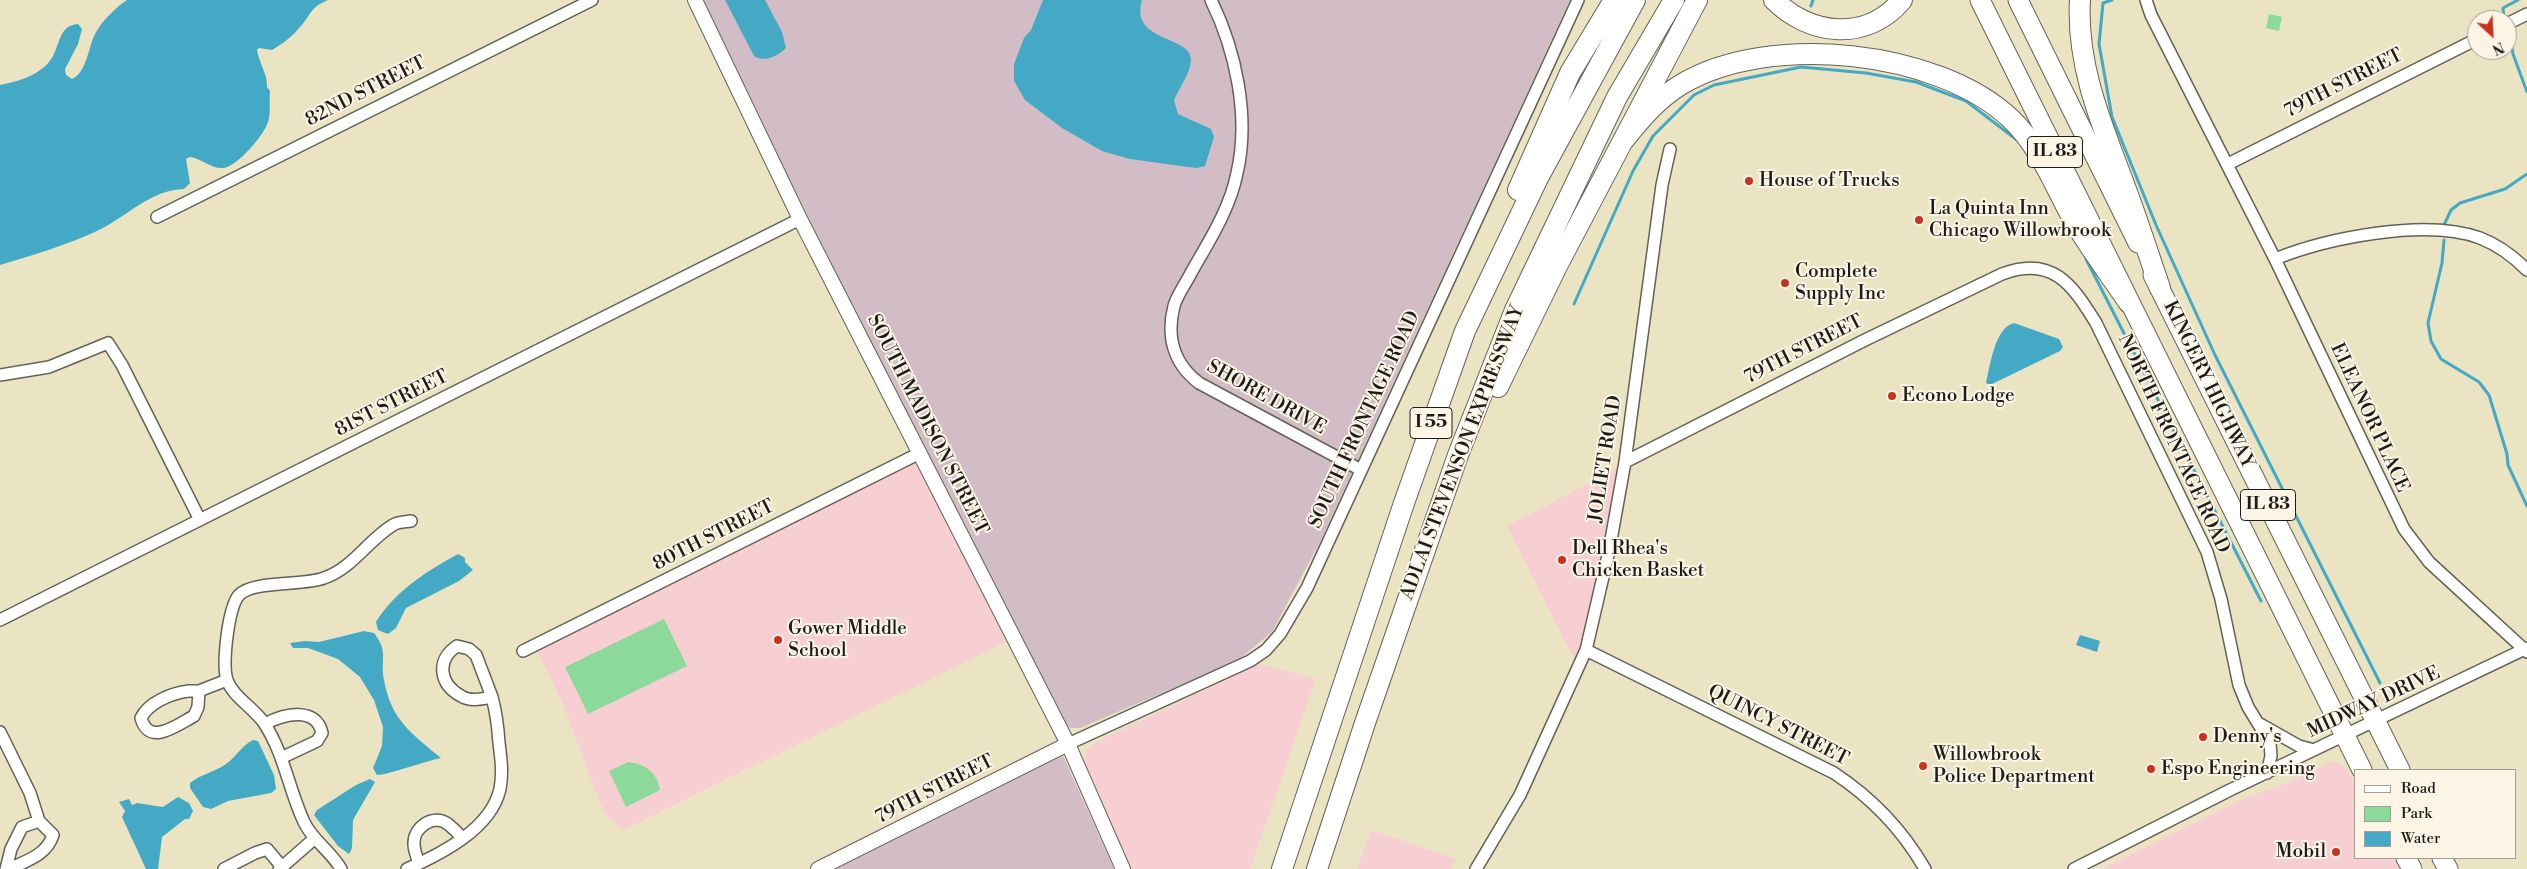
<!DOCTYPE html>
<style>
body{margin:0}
#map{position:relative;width:2527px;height:869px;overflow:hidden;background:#eae4c3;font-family:"Libre Bodoni",serif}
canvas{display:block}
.legend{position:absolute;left:2354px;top:769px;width:162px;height:90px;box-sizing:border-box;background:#fcf5e5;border:1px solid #a29e95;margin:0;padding:6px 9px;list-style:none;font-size:15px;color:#1c1c1c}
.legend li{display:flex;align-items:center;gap:10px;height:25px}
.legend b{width:25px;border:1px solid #a29e95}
.north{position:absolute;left:2467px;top:10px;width:50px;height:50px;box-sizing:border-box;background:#fcf5e5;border:1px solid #a29e95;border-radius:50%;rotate:155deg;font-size:14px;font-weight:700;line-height:20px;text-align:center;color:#1c1c1c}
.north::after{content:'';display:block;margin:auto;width:18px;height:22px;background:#c8321e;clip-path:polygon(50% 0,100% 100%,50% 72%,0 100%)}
</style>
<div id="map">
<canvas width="2527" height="869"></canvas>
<ul class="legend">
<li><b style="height:6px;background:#fff"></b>Road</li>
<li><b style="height:14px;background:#8bda99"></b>Park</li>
<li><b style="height:14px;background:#44a9c4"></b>Water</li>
</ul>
<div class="north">N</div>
</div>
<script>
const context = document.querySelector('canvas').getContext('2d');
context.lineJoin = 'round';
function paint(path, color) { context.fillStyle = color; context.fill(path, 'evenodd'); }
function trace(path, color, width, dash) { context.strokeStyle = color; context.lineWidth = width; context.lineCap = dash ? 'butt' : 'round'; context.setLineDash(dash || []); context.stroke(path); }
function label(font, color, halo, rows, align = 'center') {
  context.font = font + ' "Libre Bodoni",serif'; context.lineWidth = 4; context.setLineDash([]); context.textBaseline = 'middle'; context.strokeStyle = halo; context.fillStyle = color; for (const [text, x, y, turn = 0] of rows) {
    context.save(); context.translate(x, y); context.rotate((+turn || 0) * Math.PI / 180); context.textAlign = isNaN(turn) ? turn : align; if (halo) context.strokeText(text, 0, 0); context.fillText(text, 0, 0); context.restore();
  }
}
paint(new Path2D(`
 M920,453L1014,638L625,829L619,827L609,818L600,803L563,704L535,646Z
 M1621,467L1591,615L1576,663L1507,526Z
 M1259,664L1316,679L1250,869H1131L1084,759L1086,750L1096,742Z
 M2333,761L2344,766L2356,783V858H2394L2400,869H2102L2245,798L2287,783Z
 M1371,830L1456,859L1451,869H1357Z`), '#f7cfd2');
paint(new Path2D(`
 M700,0H1570L1321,540L1272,632L1237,661L1080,728H1071L1063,725L1057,716Z
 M1063,756L1114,869H835Z`), '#d2bdc6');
paint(new Path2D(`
 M2269,14L2282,17L2279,31L2266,28Z
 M664,619L687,666L588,714L565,667Z
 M628,762C645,764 657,772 660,790L626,807L609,771Z`), '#8bda99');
paint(new Path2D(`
 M127,0H328C309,8 312,14 300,27C292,37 282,44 272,50L259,48L257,50C259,63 268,75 267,87L270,91C269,101 271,113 268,122C264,135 237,167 223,168C211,169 201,158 190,157L186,159L190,183L184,189C150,190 128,216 99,230C67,245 33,255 0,265V85C18,81 36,77 49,62C60,50 57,25 78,24L82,29L78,44L65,69L66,75L72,79C87,72 88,48 95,34C101,22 116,7 127,0Z
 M725,0H765L782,32L786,48C778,56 764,63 754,56Z
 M1043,0H1142C1129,43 1192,35 1191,60C1190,74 1179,88 1174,100L1178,114L1211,129L1214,137L1205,166L1196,168L1130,159L1102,151L1062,128L1025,100L1014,81V64L1024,38L1031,30Z
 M2014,323L2059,339L2063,347L2060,351L1990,385L1986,383C1990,366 1995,327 2014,323Z
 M458,554L465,558V562L473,570L459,581L406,608L396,628L388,634L378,630L376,622C395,591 427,571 458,554Z
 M364,631L374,633C389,652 380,660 384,680C391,720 412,734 441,758C430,760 383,776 377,775L373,768L382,746L383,727L374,700L360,677L338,659L308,648H293L290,643L305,641L319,642Z
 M2080,635L2100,641L2097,652L2076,645Z
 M253,740L258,741L274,775L276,789L271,793L228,801L211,809L203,807L190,788V783C201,774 215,772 226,764C236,757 241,746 253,740Z
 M370,779L375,782L353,820L352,848L349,854L338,846L314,815L317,810L356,785Z
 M178,797L189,803L193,811L189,819H185L162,837L158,869H146L122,817L125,811L119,802L129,799L132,805L137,803L163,807Z`), '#44a9c4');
trace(new Path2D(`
 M2112,0L2103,3L2099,44L2112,117L2156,225L2215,355L2380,683
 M1811,6L1813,0
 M2504,18L2503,8L2518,0
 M2510,34L2513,54L2527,92
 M2444,225L2451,210L2460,203L2505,189L2527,174
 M2444,240L2442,263L2428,323L2431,341L2441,359L2479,382L2489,395L2507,454L2508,465L2527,506
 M2086,259L2261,601
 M1574,304L1633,171L1653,136L1694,95L1714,85L1801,67L1866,73L1916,82L1966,101L2017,140`), '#44a9c4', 3);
const minor = new Path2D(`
 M1211,0C1236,51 1250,117 1237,173C1230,209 1209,241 1191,273C1186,283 1177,295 1174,306C1166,337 1174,364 1199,383L1361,470
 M2146,0L2151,15L2275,259L2404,529L2429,562L2527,652
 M2507,24L2527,14
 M2228,164L2477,39
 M157,217L592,0
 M2275,259C2327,238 2426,218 2480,238C2498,245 2514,257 2527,270
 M0,375L49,367L108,343L122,365L200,520
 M1625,462L1865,340L2002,274C2052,255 2072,284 2096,323L2207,552L2221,599L2239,685L2248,707L2270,743L2271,756L2267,773
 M0,620L800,219
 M457,646L469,649L476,655L492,697C482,699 470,702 461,696C439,684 436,660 457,646Z
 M1586,650L1834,773C1872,798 1902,829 1925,869
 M523,651L920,453
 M189,691H199L198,707L194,716C177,725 149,747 141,718C149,702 172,693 189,691Z
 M199,691L227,680
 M265,724C284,714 316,706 322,733L317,741L281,758
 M2260,724L2299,746L2314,750
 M0,732L30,793L39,821L53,835C47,855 26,861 9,869
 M1068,744L1250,661L1266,650L1280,634L1307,588L1578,0
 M419,863C417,858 414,850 414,844C413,828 433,813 448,824C453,828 458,833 462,838
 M282,867L315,838
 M6,869L11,849L22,827L39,821
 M224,869L255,853L267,849L282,867L279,869
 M341,869C331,851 312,840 304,822C289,790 284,753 264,723C254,708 233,697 227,680C222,664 228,608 239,595C253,580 304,586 324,578C353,568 368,540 393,525C397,522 405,522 411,521
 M407,869C441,854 491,829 500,789C503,773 501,758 499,743C498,727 496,712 492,697
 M1476,869L1520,795L1586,650L1609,551L1625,462L1662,185L1670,149
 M2074,869L2230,790L2527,648`);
const tertiary = new Path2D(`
 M695,0L800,219L1068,744L1123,869
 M818,869L1068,744`);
const trunk = new Path2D(`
 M1980,0L2362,770
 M2018,0L2138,243
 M2153,275L2400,770
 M2406,858L2412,869
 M2442,858L2448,869`);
const motorway = new Path2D(`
 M1774,0C1810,36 1867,42 1902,0
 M2080,0C2076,65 2102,125 2124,184C2137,218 2148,253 2160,288
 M1623,141C1641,119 1657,99 1682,84C1769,32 1938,50 2011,119C2043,150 2056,191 2078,228C2094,254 2112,278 2129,303
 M1518,190L1570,73L1614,0
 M1498,387L1557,266L1697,0
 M1282,869L1404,503L1465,331L1538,178L1635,0
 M1317,869L1366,720L1458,455L1515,310L1617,97L1674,0`);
trace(minor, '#646256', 14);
trace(tertiary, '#646256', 16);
trace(trunk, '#646256', 21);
trace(motorway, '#646256', 22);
trace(minor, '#fff', 11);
trace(tertiary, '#fff', 14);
trace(trunk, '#fff', 19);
trace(motorway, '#fff', 20);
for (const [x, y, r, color] of [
 [1749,181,5,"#c8321e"],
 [1919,220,5,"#c8321e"],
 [1785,283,5,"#c8321e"],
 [1892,396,5,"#c8321e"],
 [1562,560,5,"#c8321e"],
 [778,640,5,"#c8321e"],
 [2203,737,5,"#c8321e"],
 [1923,766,5,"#c8321e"],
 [2151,769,5,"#c8321e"],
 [2336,852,5,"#c8321e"]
]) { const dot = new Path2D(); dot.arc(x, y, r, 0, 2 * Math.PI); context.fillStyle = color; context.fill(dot); trace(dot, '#fcf5e5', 2); }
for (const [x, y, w] of [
 [2055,152,55],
 [1431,423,42],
 [2268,505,55]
]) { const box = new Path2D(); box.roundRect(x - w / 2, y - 15.5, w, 31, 4); context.fillStyle = '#fcf5e5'; context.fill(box); trace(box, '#1c1c1c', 1); }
label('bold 18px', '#1c1c1c', null, [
 ["IL 83",2055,152],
 ["I 55",1431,423],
 ["IL 83",2268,505]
]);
label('19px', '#1c1c1c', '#fcf5e5', [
 ["79TH STREET",2344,84,-27],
 ["82ND STREET",366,92,-27],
 ["79TH STREET",1804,350,-27],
 ["KINGERY HIGHWAY",2208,385,64],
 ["SHORE DRIVE",1266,398,29],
 ["81ST STREET",392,404,-27],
 ["ELEANOR PLACE",2369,418,65],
 ["SOUTH FRONTAGE ROAD",1365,420,-65],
 ["SOUTH MADISON STREET",927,425,63],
 ["NORTH FRONTAGE ROAD",2173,444,65],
 ["ADLAI STEVENSON EXPRESSWAY",1463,453,-69],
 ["JOLIET ROAD",1606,459,-81],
 ["80TH STREET",714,536,-27],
 ["MIDWAY DRIVE",2374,703,-25],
 ["QUINCY STREET",1778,726,27],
 ["79TH STREET",935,790,-27]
]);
label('19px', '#1c1c1c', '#fcf5e5', [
 ["House of Trucks",1759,181],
 ["La Quinta Inn",1929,209],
 ["Chicago Willowbrook",1929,231],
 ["Complete",1795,272],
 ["Supply Inc",1795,294],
 ["Econo Lodge",1902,396],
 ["Dell Rhea's",1572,549],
 ["Chicken Basket",1572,571],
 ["Gower Middle",788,629],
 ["School",788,651],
 ["Denny's",2213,737],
 ["Willowbrook",1933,755],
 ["Police Department",1933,777],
 ["Espo Engineering",2161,769],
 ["Mobil",2326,852,"right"]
], 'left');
</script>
